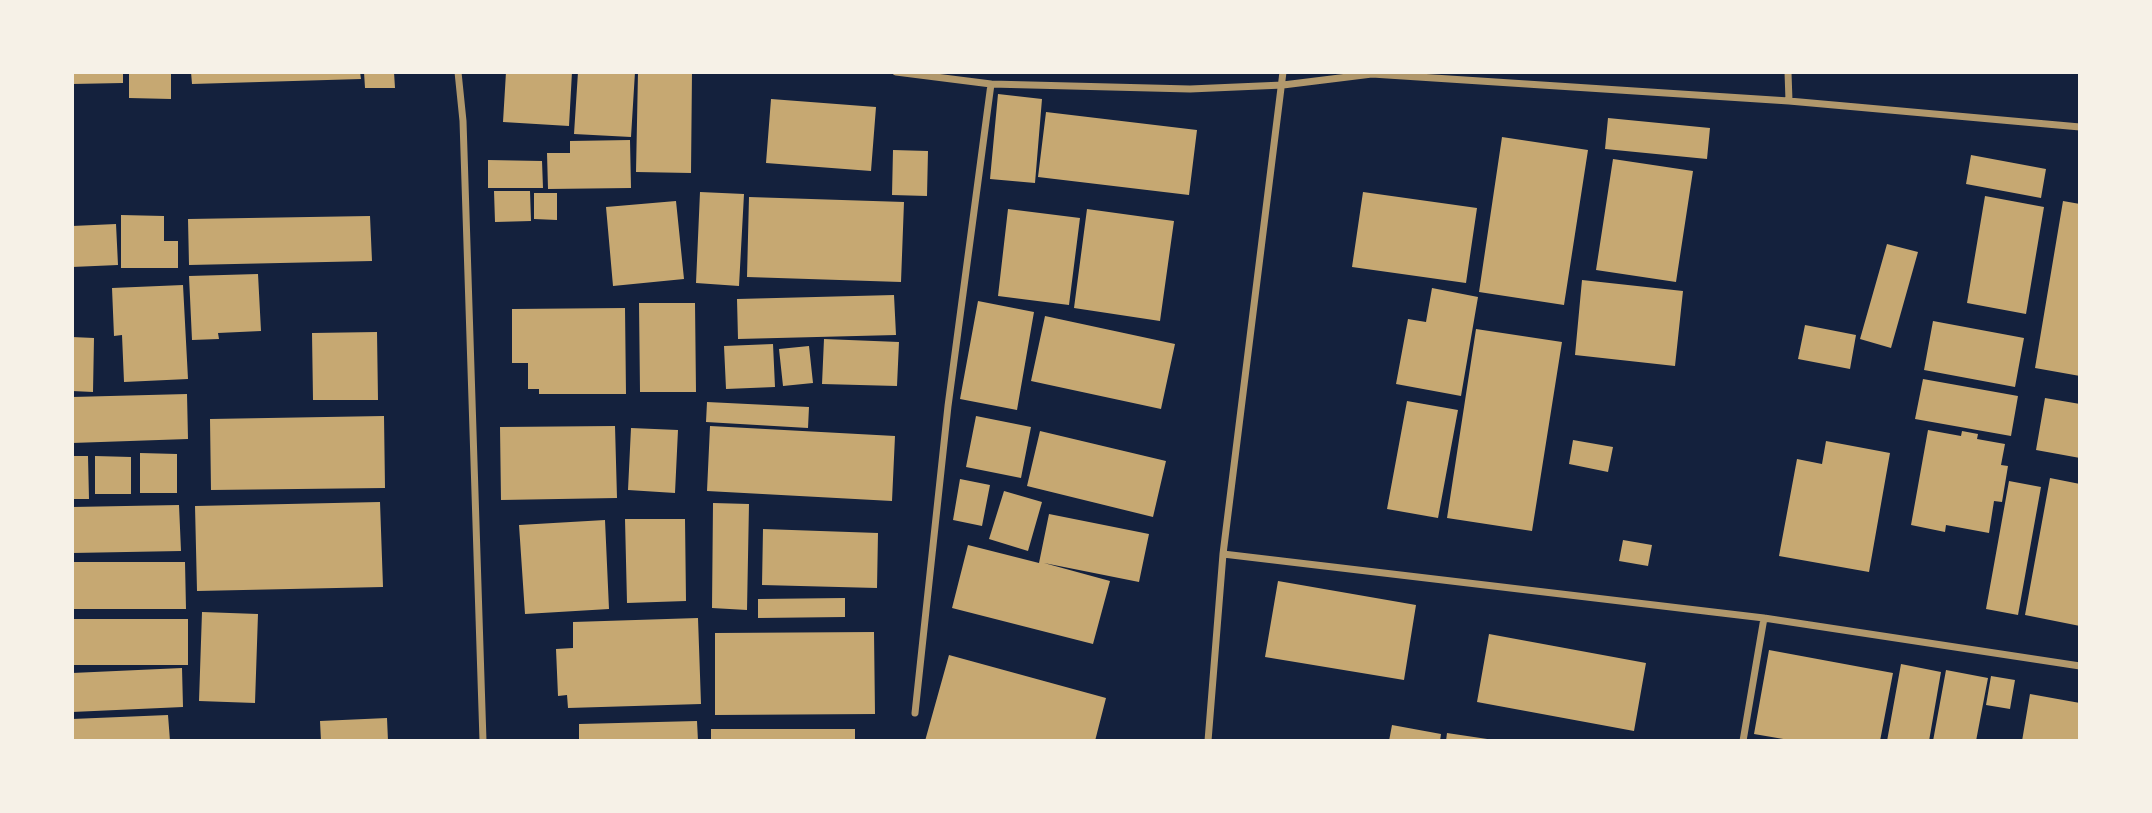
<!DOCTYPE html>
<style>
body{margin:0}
#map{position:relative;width:2152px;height:813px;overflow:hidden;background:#14213d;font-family:"Open Sans",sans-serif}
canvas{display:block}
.frame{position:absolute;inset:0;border:74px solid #f6f1e7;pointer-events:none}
</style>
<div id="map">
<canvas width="2152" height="813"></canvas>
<div class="frame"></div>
</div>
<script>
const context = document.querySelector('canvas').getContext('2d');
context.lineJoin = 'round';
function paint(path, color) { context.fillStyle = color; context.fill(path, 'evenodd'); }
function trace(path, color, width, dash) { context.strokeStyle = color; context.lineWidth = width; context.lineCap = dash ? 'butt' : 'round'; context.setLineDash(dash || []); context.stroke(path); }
paint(new Path2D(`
 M72,72H123V83L72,84Z
 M129,72H171V99L129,98Z
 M191,72H360L361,79L192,84Z
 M364,72H394L395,88H365Z
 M506,72H572L569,126L503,122Z
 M578,72H635L631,137L574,134Z
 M638,72H692L691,173L636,172Z
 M998,94L1042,99L1035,183L990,179Z
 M771,99L876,107L871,171L766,163Z
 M1046,112L1197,130L1189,195L1038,177Z
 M1608,118L1710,128L1707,159L1605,149Z
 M1502,137L1588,150L1564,305L1479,292Z
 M630,140L631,188L548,189L547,153H570V141Z
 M893,150L928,151L927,196L892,195Z
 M1971,155L2046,169L2041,198L1966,184Z
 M1613,159L1693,171L1676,282L1596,270Z
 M488,160L542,161L543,188H488Z
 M494,191H530L531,221L495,222Z
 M700,192L744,194L739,286L696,283Z
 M1363,192L1477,208L1466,283L1352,267Z
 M534,193H557V220L534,219Z
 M1985,196L2044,207L2026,314L1967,303Z
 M749,197L904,202L901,282L747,277Z
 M676,201L684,279L613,286L606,207Z
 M2063,201L2080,204V376L2035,368Z
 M1008,209L1080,218L1069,305L998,296Z
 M1087,209L1174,221L1160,321L1074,308Z
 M121,215L164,216V241H178V268H121Z
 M370,216L372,261L189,265L188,219Z
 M116,224L118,265L72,267V226Z
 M1887,244L1918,252L1891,348L1860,339Z
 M258,274L261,331L218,333L219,339L192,340L189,276Z
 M1582,280L1683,291L1675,366L1575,355Z
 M183,285L188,379L124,382L122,335L114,336L112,288Z
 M1432,288L1478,297L1461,396L1396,384L1408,319L1426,322Z
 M894,295L896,335L738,339L737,299Z
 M978,301L1034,312L1017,410L960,399Z
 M639,303H695L696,392H640Z
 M625,308L626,394H539V389H528V363H512V309Z
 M1045,316L1175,344L1161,409L1031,381Z
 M1933,321L2024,338L2015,387L1924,370Z
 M1805,325L1856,335L1850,369L1798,359Z
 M1476,329L1562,342L1532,531L1447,518Z
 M377,332L378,400H313L312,333Z
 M72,337L94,338L93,392L72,391Z
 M824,339L899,342L897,386L822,384Z
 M773,344L775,387L726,389L724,346Z
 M809,346L813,383L783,386L779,349Z
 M1923,379L2018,396L2011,436L1915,419Z
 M187,394L188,439L72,443V397Z
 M2045,398L2080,404V458L2036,450Z
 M1407,401L1458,410L1438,518L1387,509Z
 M707,402L809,407L808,428L706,422Z
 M384,416L385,488L211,490L210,419Z
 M976,416L1031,427L1021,478L966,467Z
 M615,426L617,498L501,500L500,427Z
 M710,426L895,436L892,501L707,491Z
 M631,428L678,430L675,493L628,490Z
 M1928,430L1961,436L1962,431L1978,434L1977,439L2005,444L2001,465L2008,466L2002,502L1994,501L1989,533L1946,525L1945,532L1911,525Z
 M1040,431L1166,461L1153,517L1027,486Z
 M1573,440L1613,447L1608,472L1569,464Z
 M1826,441L1890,453L1869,572L1779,556L1797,459L1822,464Z
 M140,453L177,454V493H140Z
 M72,456H88L89,499H72Z
 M95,456L131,457V494H95Z
 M2050,478L2080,484V626L2025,615Z
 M960,479L990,485L982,526L953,520Z
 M2009,481L2041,487L2018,615L1986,609Z
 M1004,491L1042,502L1028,551L989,539Z
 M380,502L383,587L197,591L195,506Z
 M713,503L749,504L747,610L712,608Z
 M179,505L181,551L72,553V507Z
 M1049,514L1149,534L1139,582L1044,563L1110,581L1093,644L952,608L968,545L1039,563Z
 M625,519H685L686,601L627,603Z
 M605,520L609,609L525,614L519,525Z
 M763,529L878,533L877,588L762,585Z
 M1623,540L1652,545L1648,566L1619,561Z
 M72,562H185L186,609H72Z
 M1278,581L1416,605L1404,680L1265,657Z
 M845,598V617L758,618V599Z
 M202,612L258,614L255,703L199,701Z
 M698,618L701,704L568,708L567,695L558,696L556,649L573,648V622Z
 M72,619H188V665H72Z
 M874,632L875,714L715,715V633Z
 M1489,634L1646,663L1634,731L1477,702Z
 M1769,650L1893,673L1880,741H1795L1754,734Z
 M949,655L1106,698L1095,741H925Z
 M1901,664L1941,672L1929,741H1887Z
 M182,668L183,707L72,712V673Z
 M1946,670L1988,678L1976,741H1933Z
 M1991,676L2015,680L2010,709L1986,705Z
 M2030,694L2080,703V741H2022Z
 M168,715L170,741H72V719Z
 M387,718L388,741H321L320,721Z
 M697,721L698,741H579V724Z
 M1392,725L1441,734L1440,741H1389Z
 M711,729H855V741H711Z
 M1447,733L1494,740L1493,741H1446Z`), '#c6a872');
trace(new Path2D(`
 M458,72L463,121L483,741
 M896,72L991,84L1190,89L1283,85L1372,74L1789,101L2080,127
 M1788,72L1789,101
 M1223,554L1764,618L2080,666
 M915,713L948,406L991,84
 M1208,741L1223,554L1283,72
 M1743,741L1764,618`), '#b1986c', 7);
</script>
